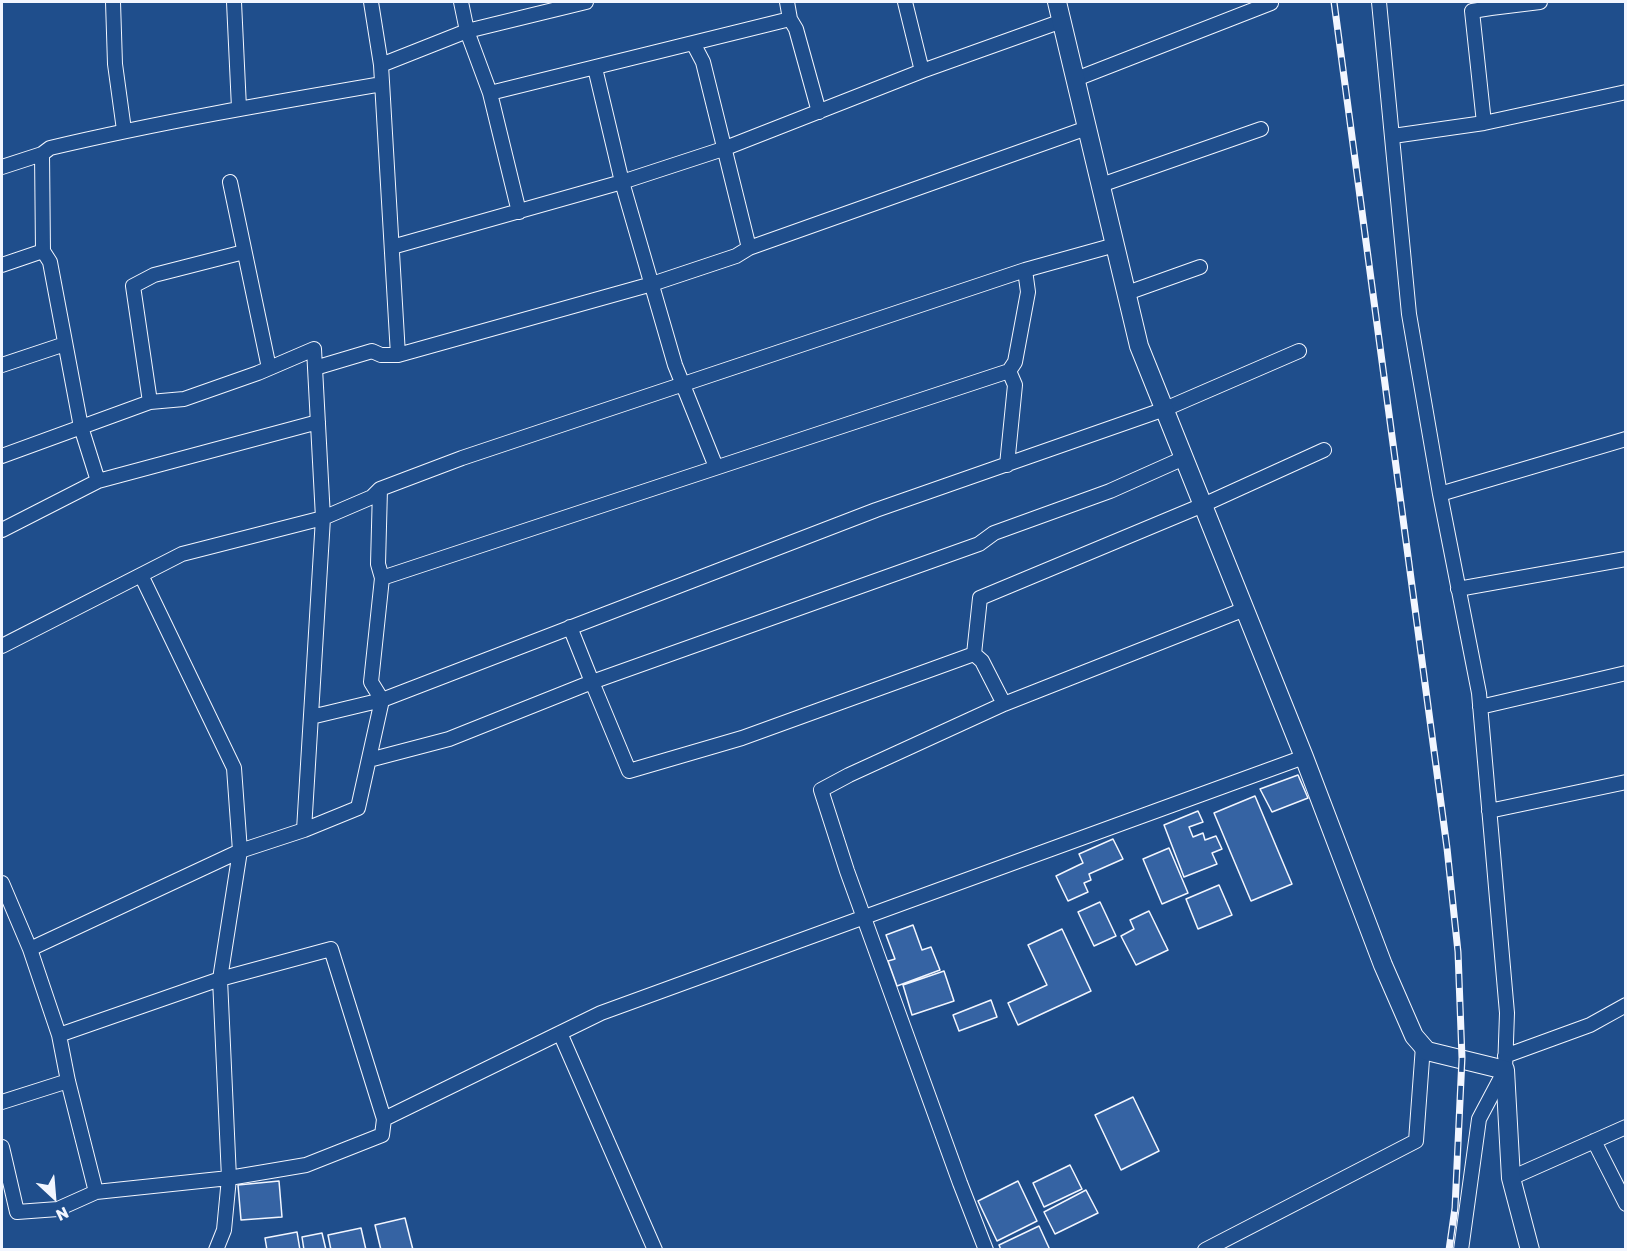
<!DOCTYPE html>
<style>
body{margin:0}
#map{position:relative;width:1627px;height:1251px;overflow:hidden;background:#1f4e8c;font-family:Rubik,sans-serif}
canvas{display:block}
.frame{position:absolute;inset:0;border:3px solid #f2f6ff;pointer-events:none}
.north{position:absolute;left:24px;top:1167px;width:60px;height:60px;-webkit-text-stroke:4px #1f4e8c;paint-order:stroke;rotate:154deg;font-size:16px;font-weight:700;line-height:24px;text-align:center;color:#f2f6ff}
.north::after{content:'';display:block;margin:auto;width:21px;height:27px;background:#f2f6ff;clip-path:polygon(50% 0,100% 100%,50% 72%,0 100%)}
</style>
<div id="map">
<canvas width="1627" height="1251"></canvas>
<div class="frame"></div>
<div class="north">N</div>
</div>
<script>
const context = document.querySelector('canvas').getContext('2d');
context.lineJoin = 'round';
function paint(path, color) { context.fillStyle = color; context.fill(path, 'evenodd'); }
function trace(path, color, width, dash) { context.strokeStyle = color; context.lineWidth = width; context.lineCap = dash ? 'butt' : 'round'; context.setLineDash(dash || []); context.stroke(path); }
const building = new Path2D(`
 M1298,775L1308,798L1272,812L1260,789Z
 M1255,796L1292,884L1251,901L1214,813Z
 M1198,811L1203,822L1189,827L1193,837L1203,833L1205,840L1216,836L1222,849L1212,853L1217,864L1184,877L1164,825Z
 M1113,839L1123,859L1089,874L1091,880L1084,883L1088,892L1068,901L1056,876L1083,863L1079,854Z
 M1169,848L1188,893L1162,904L1143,859Z
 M1219,885L1232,915L1198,929L1186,899Z
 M1100,902L1116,936L1094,946L1078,912Z
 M1149,911L1168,950L1136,965L1121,936L1134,929L1130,920Z
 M913,925L922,950L931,947L940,970L897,986L888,961L895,959L886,935Z
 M1062,929L1091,991L1018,1025L1008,1003L1047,985L1028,945Z
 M944,971L954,1001L912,1015L903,985Z
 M991,1000L997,1017L959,1031L953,1015Z
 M1133,1097L1159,1151L1121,1170L1095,1115Z
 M1070,1165L1082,1189L1044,1207L1033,1183Z
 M279,1181L282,1217L241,1220L238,1185Z
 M1018,1181L1037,1221L997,1241L978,1201Z
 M1086,1190L1098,1213L1055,1234L1044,1212Z
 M405,1218L413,1250H381L375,1225Z
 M1039,1226L1050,1250H1001L999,1245Z
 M361,1228L366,1250H331L328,1235Z
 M297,1232L300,1250H267L265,1238Z
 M322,1233L326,1250H304L302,1237Z`);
paint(building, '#3563a3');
trace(building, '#f2f6ff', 1.5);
const minor = new Path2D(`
 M113,2L115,64L124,130
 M234,2L239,108
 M371,2L381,65L398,355
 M461,2L467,31L490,93L519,212
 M787,2L790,19L796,29L819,112
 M905,2L922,71
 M1379,2L1409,314L1440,494L1479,693L1507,1013L1505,1070L1479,1119L1461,1250
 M1490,2L1491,8L1540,2
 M693,43L703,62L749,248
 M381,65L467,31L586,2
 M595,68L622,182L675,365L716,467
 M1076,79L1271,3
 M490,93L790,19
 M1484,123L1472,11L1491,8
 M1393,136L1484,123L1626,92
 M42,154L43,251L50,262L81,427L98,481
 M2,167L42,154L50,148C160,122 271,103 382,84
 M230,182L269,368
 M1101,185L1261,129
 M392,247L622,182L723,149L922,71L1062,21
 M2,265L43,251
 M1127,293L1200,267
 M2,365L65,344
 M315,368L372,351L381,355H398L652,284L736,256L749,248L1087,128
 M150,402L133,286L154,275L244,252
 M2,456L150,402L184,399L258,373L314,349L323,518L304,830
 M1007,465L1015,385L1009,371
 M1440,494L1626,439
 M2,530L98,481L318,422
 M141,575L234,768L240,851L220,979L229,1178L224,1230L216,1250
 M382,578L1009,371L1015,362L1028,292L1025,270
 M1458,589L1626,559
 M2,646L182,554L323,518L372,497L380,489L462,458L1025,270L1115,245
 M974,654L742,738L629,771L592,682L979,544L994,533L1110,491L1184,458
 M974,654L980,598L1203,505L1324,450
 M974,654L982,661L1004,704
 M1480,707L1626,673
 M311,717L382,700L371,682L382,578L378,564L380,489
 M369,760L449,739L592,682L570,627
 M1489,811L1626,782
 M2,883L30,949L59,1035L68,1081L96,1192
 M30,949L240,851L304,830L358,808L382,700L876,510L1165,409L1299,351
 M560,1033L655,1250
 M1505,1056L1590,1025L1626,1005
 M2,1102L68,1081
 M384,1119L601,1013L1304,757
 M1594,1141L1626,1204
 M2,1147L17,1212L58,1209L96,1192L229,1178L306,1165L382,1135L384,1119L331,949L220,979L59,1035
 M1511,1178L1626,1127
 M986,1250L960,1183L847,871L821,790L849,775L1004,704L1245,609
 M1205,1250L1416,1141L1423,1046`);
const tertiary = new Path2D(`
 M1057,2L1139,346L1304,757L1383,965L1414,1036L1427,1051L1505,1070L1511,1178L1530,1250`);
trace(minor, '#f2f6ff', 16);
trace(tertiary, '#f2f6ff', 20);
trace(minor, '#1f4e8c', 14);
trace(tertiary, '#1f4e8c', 18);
const rail = new Path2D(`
 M1334,2L1447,848L1458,952L1462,1058L1455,1208L1449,1250`);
trace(rail, '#f2f6ff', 7);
trace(rail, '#1f4e8c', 4.5, [14]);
</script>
